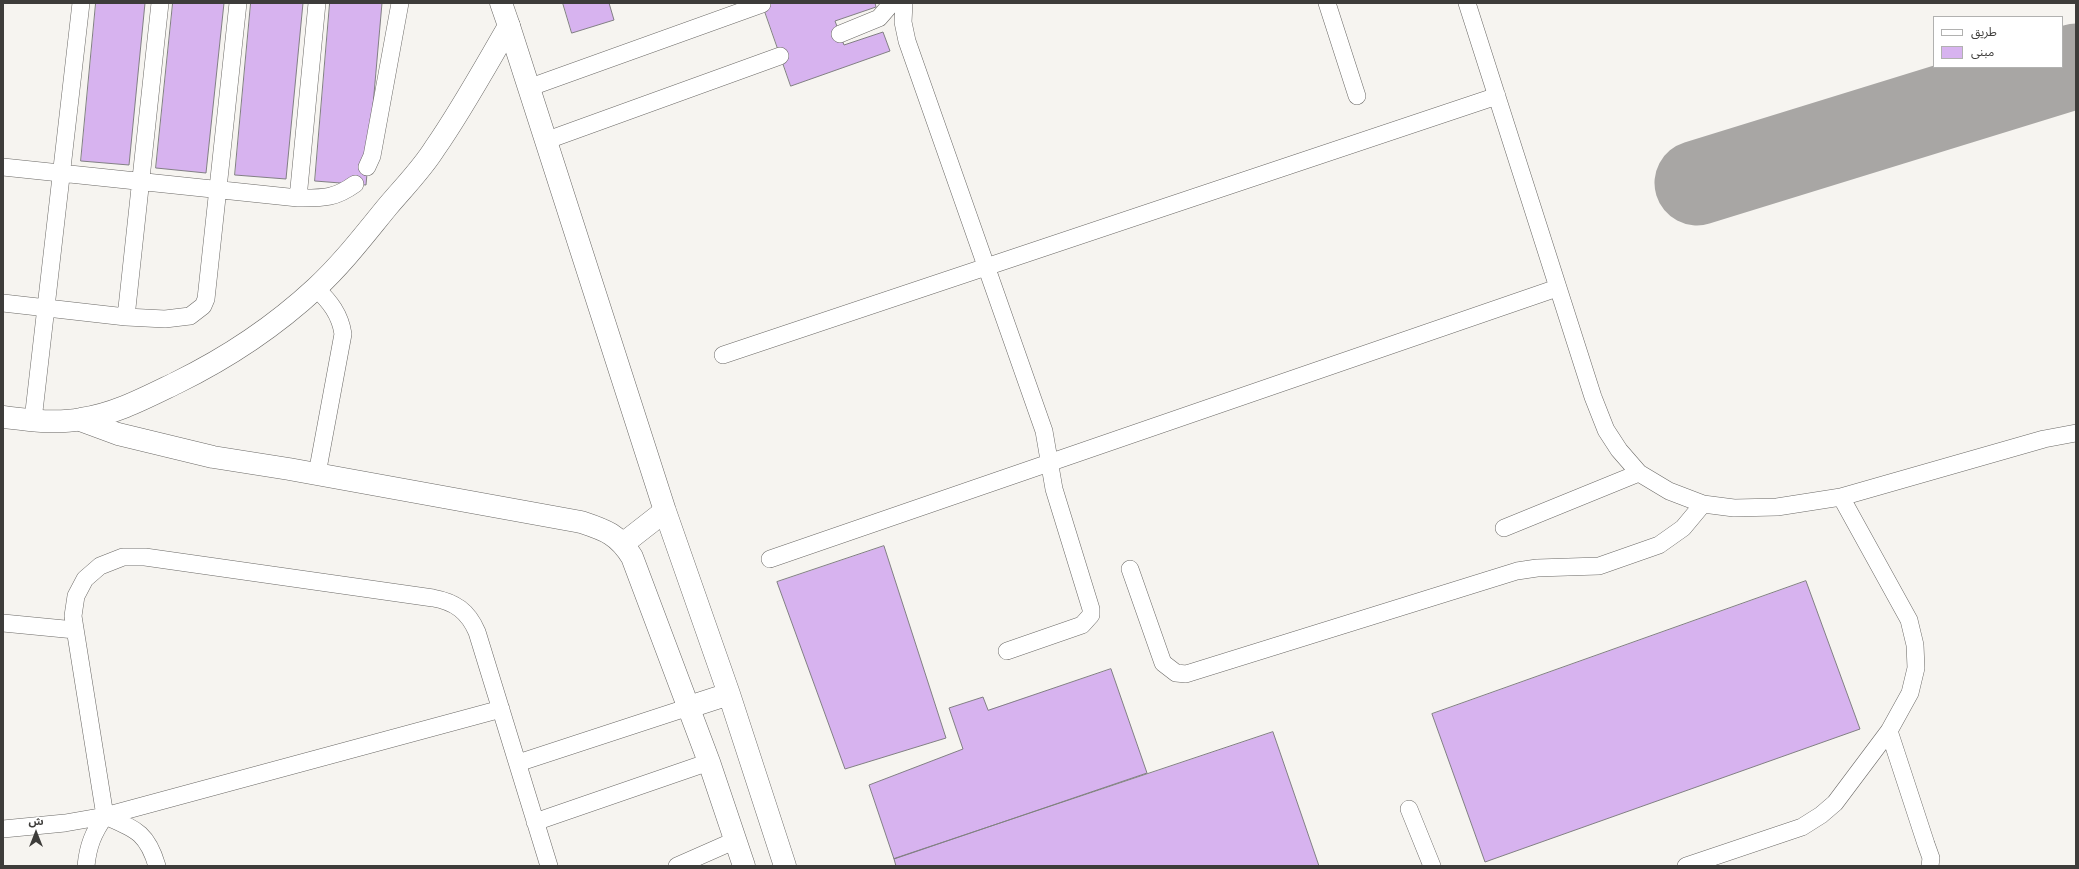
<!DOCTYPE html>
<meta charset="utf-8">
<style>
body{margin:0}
#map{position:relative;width:2079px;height:869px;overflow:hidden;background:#f6f4f0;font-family:Cabin,"Noto Sans Arabic",sans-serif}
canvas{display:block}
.frame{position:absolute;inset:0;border:4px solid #3d3c3a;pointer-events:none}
.legend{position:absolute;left:1933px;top:16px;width:130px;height:52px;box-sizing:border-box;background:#fff;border:1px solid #b1b1b0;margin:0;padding:5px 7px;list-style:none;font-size:12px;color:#3d3c3a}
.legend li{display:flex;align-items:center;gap:8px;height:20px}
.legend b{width:20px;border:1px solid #b1b1b0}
.north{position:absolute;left:16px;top:813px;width:40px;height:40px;-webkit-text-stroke:3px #fff;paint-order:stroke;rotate:0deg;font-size:11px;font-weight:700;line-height:16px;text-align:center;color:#3d3c3a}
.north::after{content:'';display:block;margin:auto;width:14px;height:18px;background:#3d3c3a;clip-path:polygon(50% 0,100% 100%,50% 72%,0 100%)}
</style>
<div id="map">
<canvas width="2079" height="869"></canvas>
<div class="frame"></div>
<ul class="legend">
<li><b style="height:5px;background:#fff"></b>طريق</li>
<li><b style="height:11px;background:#d7b3ef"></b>مبنى</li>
</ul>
<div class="north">ش</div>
</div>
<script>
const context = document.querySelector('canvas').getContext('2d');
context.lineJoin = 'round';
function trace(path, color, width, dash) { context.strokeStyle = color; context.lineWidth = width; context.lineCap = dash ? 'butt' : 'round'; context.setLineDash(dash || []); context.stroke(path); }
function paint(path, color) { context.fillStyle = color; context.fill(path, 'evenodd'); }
trace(new Path2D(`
 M1697,183L2076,66`), '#a8a6a4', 85);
const building = new Path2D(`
 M96,3H145L129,165L81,161Z
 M173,3H224L206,173L156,168Z
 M251,3H303L286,179L235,175Z
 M330,3H382L366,185L315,181Z
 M563,3H609L614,20L572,33Z
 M762,3H875L876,7L835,21L844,45L883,32L890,51L791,86Z
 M884,546L946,738L845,769L777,582Z
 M1806,581L1860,729L1485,862L1432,714Z
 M1111,669L1147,773L894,859L869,785L963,749L949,708L983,697L988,710Z
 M1273,732L1319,866H896L894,859Z`);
paint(building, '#d7b3ef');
trace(building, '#817f83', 1);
const service = new Path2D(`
 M904,3L903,22L907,41L1044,431L1054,489L1091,609V615L1082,625L1007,651
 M1327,3L1357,96
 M1467,3L1593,397L1606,430L1619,450L1639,473L1669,491L1703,504L1734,508L1777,507L1841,497L2044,439L2076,433
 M840,34L879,18L892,3
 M528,88L762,4
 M545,141L780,56
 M3,167L298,198C323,198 334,199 355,184
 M367,167L372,156L400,3
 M298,198L317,3
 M316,288C330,302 340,314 343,334L317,474
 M3,303L126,317L165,319L190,316L203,306L206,299L238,3
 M126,317L160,3
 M723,355L1497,96
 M33,420L81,3
 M1504,528L1639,473
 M770,559L1557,288
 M1130,569L1163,663L1176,673L1186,674L1517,571L1537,568L1599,566L1659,545L1683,528L1703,504
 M3,623L75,630
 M1889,731L1926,844L1931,858L1930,866
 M518,763L689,707
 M1409,809L1432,866
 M105,816C135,829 147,832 157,866
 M535,822L709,762
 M3,829L65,823L105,816L501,709
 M86,866C88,846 93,833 105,816L73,616L76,596L85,579L100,566L123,557H145L433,598C455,602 468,611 477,632L549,866
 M677,866L736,840
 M1686,866L1802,827L1821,815L1835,803L1889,731L1910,693L1916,668L1915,645L1909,620L1841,497`);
const tertiary = new Path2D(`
 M509,26L665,511L729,694L785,866
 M80,420L118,434L213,457L289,469L581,522C605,530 618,534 632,557L709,762L744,866
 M624,543L665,511
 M689,707L729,694`);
const secondary = new Path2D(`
 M3,417C28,420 56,424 81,419C115,414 145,398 176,383C227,358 274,327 316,288C343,263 365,234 388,206C404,187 422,169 435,148C462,109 485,67 509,26L501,3`);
trace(service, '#6b6966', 18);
trace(tertiary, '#6b6966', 23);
trace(secondary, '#6b6966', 23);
trace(service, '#fff', 17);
trace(tertiary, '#fff', 22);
trace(secondary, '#fff', 22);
</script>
